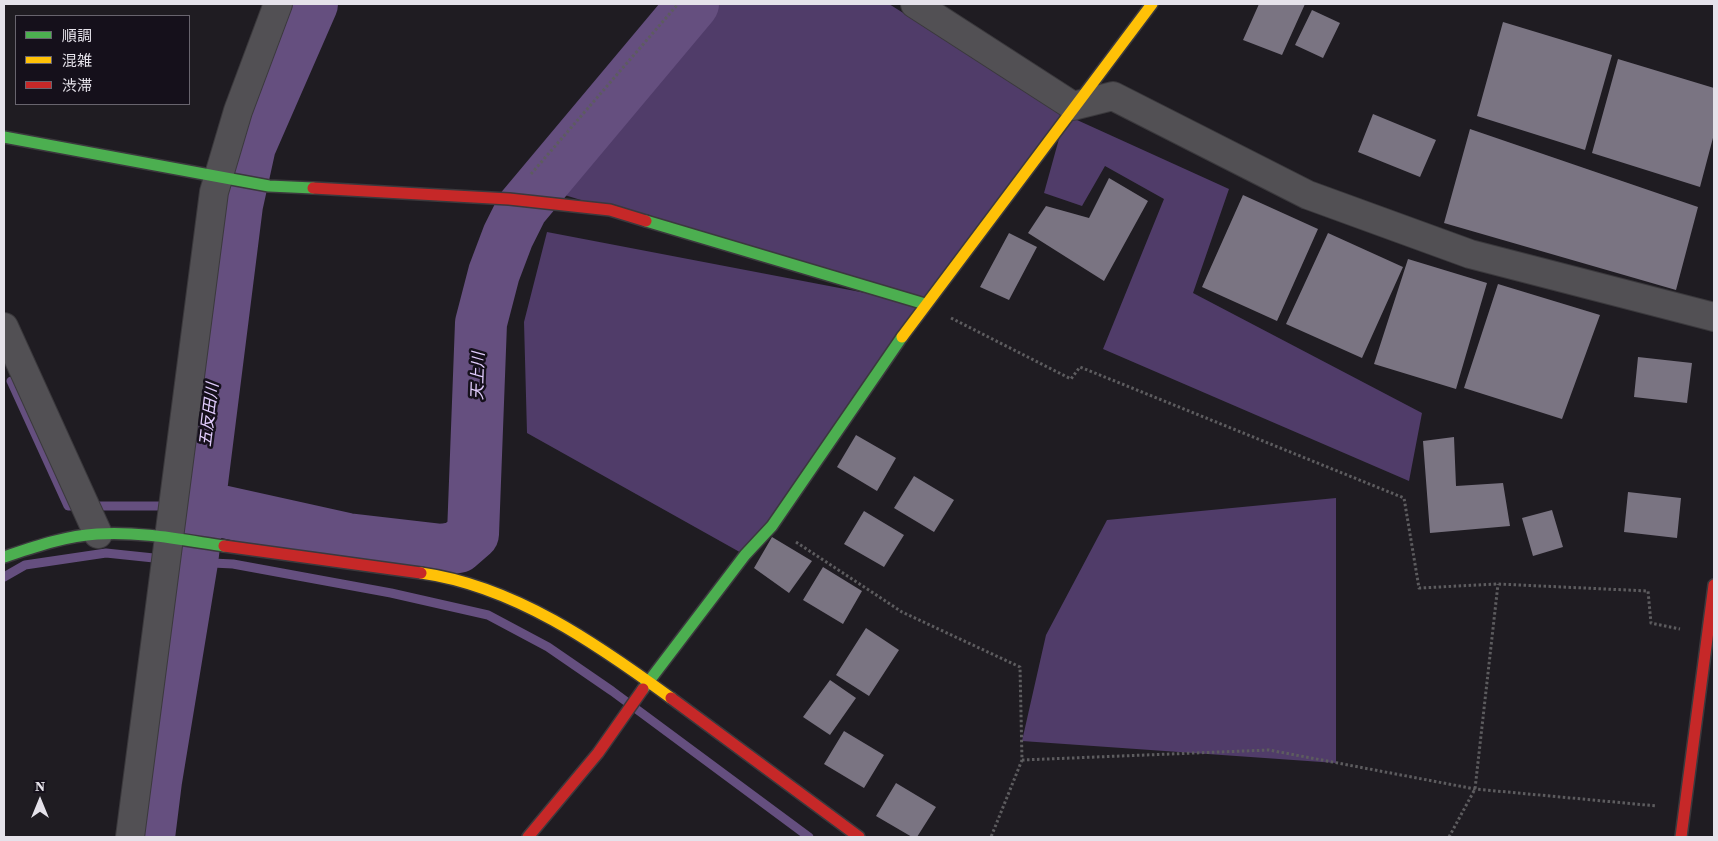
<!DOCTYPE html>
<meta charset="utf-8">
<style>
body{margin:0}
#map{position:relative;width:1718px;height:841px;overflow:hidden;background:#1f1c22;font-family:"Source Serif 4","Noto Sans JP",serif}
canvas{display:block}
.frame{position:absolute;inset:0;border:5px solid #e5e2ea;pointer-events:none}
.legend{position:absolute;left:15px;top:15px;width:175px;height:90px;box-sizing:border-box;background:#15101b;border:1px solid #68646e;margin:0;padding:6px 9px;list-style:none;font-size:15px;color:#e5e2ea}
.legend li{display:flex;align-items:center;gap:10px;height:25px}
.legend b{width:25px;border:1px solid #68646e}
.north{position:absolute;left:15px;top:776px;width:50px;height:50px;-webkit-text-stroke:4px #15101b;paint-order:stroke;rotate:0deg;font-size:14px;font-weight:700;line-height:20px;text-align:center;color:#e5e2ea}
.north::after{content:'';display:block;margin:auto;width:18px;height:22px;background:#e5e2ea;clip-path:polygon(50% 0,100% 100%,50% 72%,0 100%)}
</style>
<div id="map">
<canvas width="1718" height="841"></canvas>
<div class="frame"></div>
<ul class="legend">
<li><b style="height:6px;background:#4caf50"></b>順調</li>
<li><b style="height:6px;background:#ffc107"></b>混雑</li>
<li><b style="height:6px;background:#c62828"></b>渋滞</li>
</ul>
<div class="north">N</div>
</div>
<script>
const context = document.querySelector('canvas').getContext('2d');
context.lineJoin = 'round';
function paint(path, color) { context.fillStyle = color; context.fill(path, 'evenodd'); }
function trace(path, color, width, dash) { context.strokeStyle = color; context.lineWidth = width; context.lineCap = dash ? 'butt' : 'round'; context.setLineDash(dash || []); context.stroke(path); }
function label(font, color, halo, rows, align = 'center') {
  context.font = font + ' "Source Serif 4","Noto Sans JP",serif'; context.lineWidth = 5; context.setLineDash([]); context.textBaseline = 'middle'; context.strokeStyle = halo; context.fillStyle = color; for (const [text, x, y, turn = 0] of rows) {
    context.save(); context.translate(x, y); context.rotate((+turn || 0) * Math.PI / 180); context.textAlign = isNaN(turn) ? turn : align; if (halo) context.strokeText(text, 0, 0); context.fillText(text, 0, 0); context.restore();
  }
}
paint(new Path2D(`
 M719,4H889L1066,115L1229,189L1193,293L1422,413L1409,481L1103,349L1164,199L1105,166L1082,206L1044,193L1065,117L745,555L527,433L524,322L547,232L918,303L558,193Z
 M1336,498V763L1022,741L1046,635L1107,520Z`), '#503c69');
trace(new Path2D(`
 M11,381L68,506H72
 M98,506H198
 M4,577L25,565L106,553L192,562L233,564L391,593L488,615L548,647L612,691L809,837`), '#654f7f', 9);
trace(new Path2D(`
 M198,506L347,539L442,550L458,547L473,534L481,323L494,273L508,236L522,208L693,4
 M149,837L156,781L192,562L237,205L250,146L312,4`), '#654f7f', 52);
paint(new Path2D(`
 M1259,4H1305L1282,55L1243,40Z
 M1312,10L1340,23L1323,58L1295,45Z
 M1503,22L1612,55L1585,150L1477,116Z
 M1618,59L1714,88V134L1700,187L1592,153Z
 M1373,114L1436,140L1420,177L1358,152Z
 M1470,129L1698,207L1676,290L1444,223Z
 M1109,178L1148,201L1104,281L1028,233L1046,206L1089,218Z
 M1243,195L1318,229L1277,321L1202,287Z
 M1009,233L1037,247L1009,300L980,287Z
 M1328,233L1403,267L1362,358L1286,324Z
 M1408,259L1487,283L1456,389L1374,364Z
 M1498,284L1600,315L1562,419L1464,388Z
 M1638,357L1692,363L1687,403L1634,397Z
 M856,435L896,458L877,491L837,467Z
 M1454,437L1456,486L1503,483L1510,526L1430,533L1423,441Z
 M914,476L954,500L934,532L894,508Z
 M1628,492L1681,498L1677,538L1624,532Z
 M1552,510L1563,547L1533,556L1522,518Z
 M864,511L904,535L884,567L844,544Z
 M772,537L812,561L789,593L754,568Z
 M823,567L862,591L843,624L803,600Z
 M866,628L899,650L869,696L836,675Z
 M830,680L856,698L830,735L803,717Z
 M844,731L884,755L864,788L824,764Z
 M896,783L936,807L917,837H912L876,816Z`), '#7a7482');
const street = new Path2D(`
 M915,4L1073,106L1113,96L1308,195L1470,254L1714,317
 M4,327L98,534
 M130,837L214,192L238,111L278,4`);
const fast = new Path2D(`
 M4,137L269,186L313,188
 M646,221L925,304
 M4,557C34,547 65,536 97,534C139,531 183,540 224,546
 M643,689L745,555L772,526L902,337`);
const slow = new Path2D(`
 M902,337L1152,4
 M421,573C514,586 597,644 671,698`);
const jam = new Path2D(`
 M313,188L509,199L610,210L646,221
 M224,546L421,573
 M671,698L859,837
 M528,837L598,753L643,689
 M1681,837L1714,585`);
trace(street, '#3b393d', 30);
trace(fast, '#3b393d', 14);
trace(slow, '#3b393d', 14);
trace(jam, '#3b393d', 14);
trace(new Path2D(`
 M531,174L678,4
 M951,318L1071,379L1080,367L1404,498L1419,588L1498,584L1648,591L1651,623L1680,629
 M796,542L902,612L1020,667L1022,760L991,837
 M1022,760L1269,750L1475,789L1657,806
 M1449,837L1475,789L1498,584`), '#5d5c5f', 3, [2.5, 2.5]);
trace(street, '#525054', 28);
trace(fast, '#4caf50', 11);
trace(slow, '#ffc107', 11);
trace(jam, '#c62828', 11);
label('italic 16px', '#e3ceff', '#15101b', [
 ["天上川",479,376,-88],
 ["五反田川",210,415,-83]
]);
</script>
